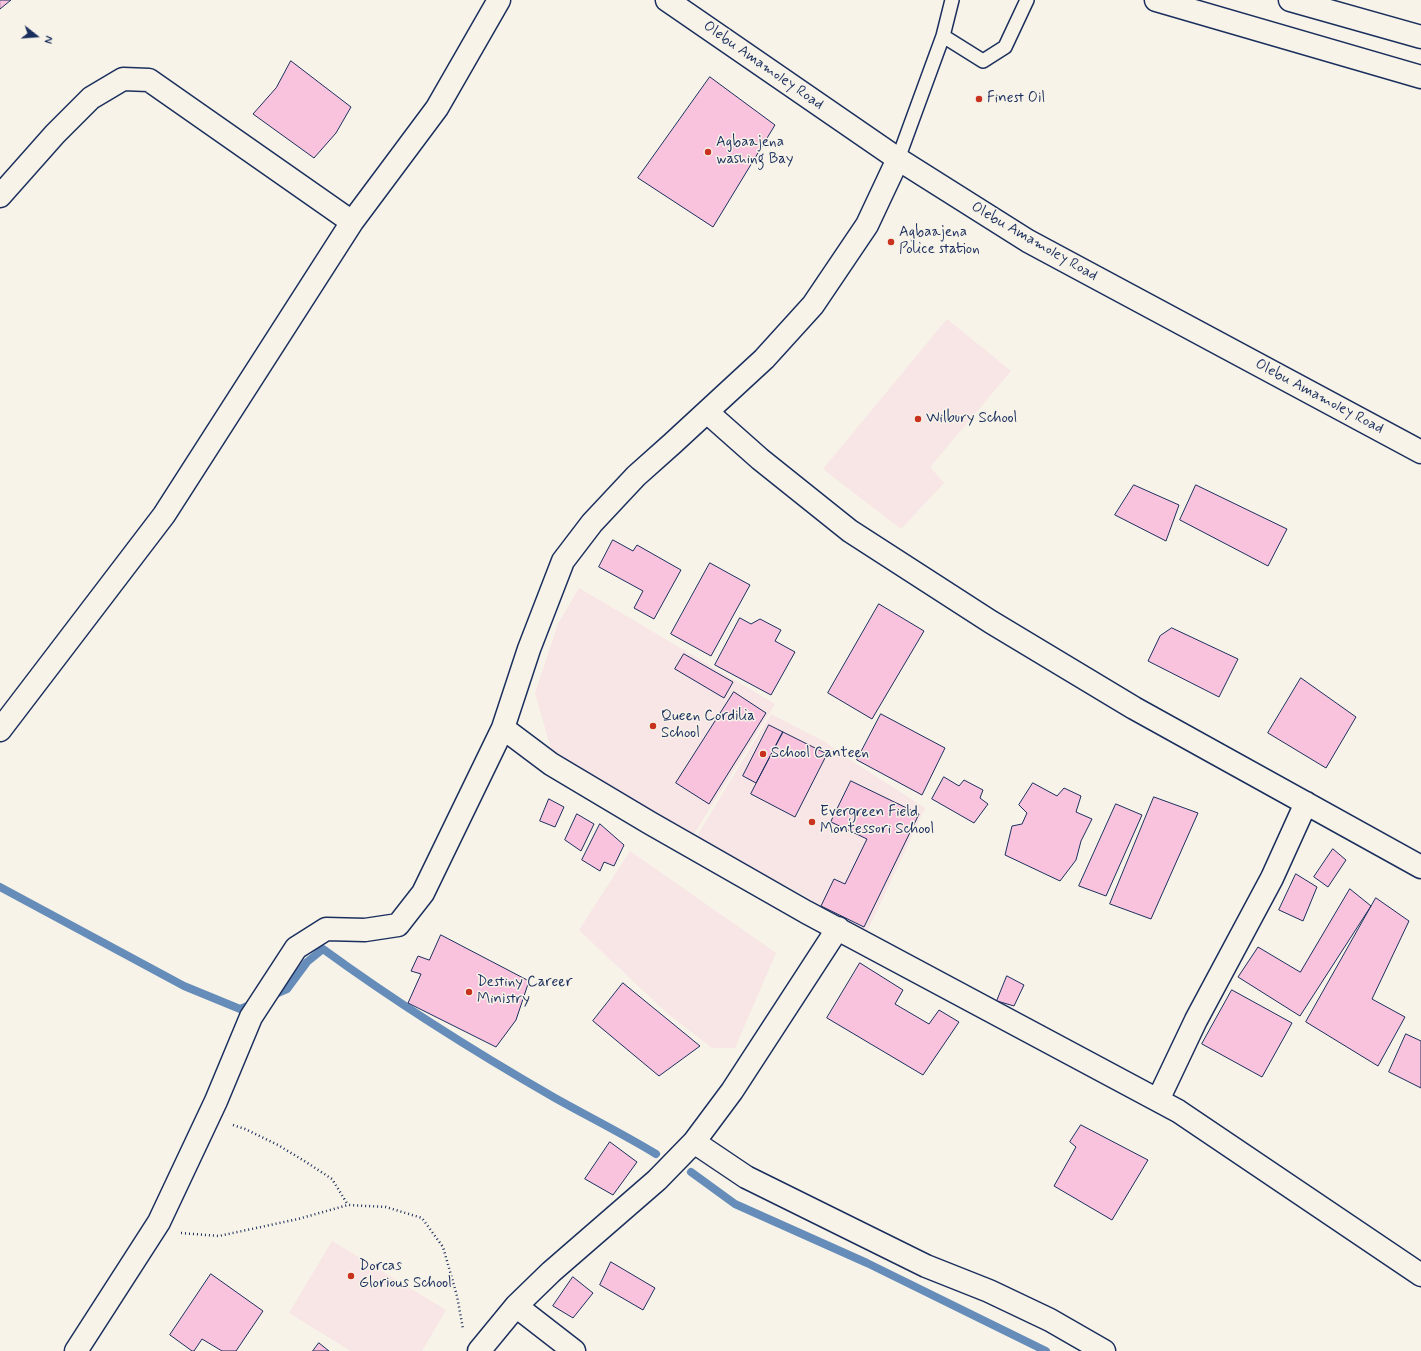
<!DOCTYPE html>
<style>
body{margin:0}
#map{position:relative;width:1421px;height:1351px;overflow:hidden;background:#f7f3e8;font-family:Mynerve,sans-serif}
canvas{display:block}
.north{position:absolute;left:16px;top:16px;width:40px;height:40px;-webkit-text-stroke:3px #f7f3e8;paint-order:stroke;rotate:107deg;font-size:11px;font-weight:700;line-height:16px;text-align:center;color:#1b2f5e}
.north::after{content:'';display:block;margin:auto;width:14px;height:18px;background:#1b2f5e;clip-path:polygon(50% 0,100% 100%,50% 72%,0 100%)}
</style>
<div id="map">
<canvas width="1421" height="1351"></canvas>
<div class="north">N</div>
</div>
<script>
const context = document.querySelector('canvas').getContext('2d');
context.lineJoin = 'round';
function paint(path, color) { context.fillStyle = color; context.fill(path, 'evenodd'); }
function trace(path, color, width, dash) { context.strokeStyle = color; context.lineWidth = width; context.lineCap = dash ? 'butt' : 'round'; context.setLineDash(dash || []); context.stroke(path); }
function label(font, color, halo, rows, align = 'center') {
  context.font = font + ' Mynerve,sans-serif'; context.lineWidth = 3; context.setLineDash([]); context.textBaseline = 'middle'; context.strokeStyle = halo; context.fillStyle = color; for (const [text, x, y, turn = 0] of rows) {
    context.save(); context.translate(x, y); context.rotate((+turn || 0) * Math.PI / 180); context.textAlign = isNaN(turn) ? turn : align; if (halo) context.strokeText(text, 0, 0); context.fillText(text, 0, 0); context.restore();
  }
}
paint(new Path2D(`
 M947,319L1011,371L930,467L944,483L901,529L823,469Z
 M579,588L775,704L692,837L551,749L535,693L558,624Z
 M771,714L825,742L849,759L925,808L866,934L800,893L743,863L697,836Z
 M630,851L776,953L735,1048H712L667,1013L579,930Z
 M332,1241L446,1310L422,1351H351L289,1313Z`), '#f8e5e5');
trace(new Path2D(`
 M0,887L184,986L240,1009L255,1003
 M271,996L287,989L307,962L323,949C397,1003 475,1052 555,1098C589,1117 623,1134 656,1154
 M691,1172L735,1204L867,1263L1046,1351`), '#668db9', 8);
const building = new Path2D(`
 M0,0H11L0,9Z
 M291,61L351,107L336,133L314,158L253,114L276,88Z
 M710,77L775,125L713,227L638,178Z
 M1134,485L1179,505L1166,541L1115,515Z
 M1196,485L1287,529L1268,566L1180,520Z
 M613,540L633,551L637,545L681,570L654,619L634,608L643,591L599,567Z
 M710,563L750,585L711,656L671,634Z
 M879,604L924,631L872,719L828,693Z
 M740,618L751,624L760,619L781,630L775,641L795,652L771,695L715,665Z
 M1172,628L1238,659L1219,697L1148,661L1160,636Z
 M684,654L733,682L724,698L675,669Z
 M1301,678L1356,717L1326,768L1268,733Z
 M734,692L766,713L709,804L676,783Z
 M881,714L945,748L922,795L857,760Z
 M769,725L783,732L756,783L743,776Z
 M783,732L827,754L795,817L751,794Z
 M944,777L959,786L964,780L983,790L980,798L988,804L974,823L932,799Z
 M851,781L919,814L864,927L821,906L834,879L845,884L867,839L831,822Z
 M1033,783L1057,796L1064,788L1081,796L1076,812L1092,819L1081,841L1076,860L1060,881L1005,855L1012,826L1022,824L1027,813L1019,805Z
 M1154,797L1198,813L1151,919L1110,904Z
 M549,799L564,807L555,827L540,821Z
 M1116,804L1142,815L1106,896L1079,886Z
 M577,814L594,824L581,851L565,840Z
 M600,824L624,845L614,866L604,862L600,871L582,860Z
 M1333,849L1346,860L1328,887L1314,877Z
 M1296,874L1317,887L1303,921L1279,910Z
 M1350,889L1371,906L1300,1016L1238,977L1258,947L1300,972Z
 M1376,898L1409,921L1372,999L1405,1017L1378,1066L1306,1022Z
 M441,935L529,981L516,1020L496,1047L408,1003L421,974L411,971L418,956L429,960Z
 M860,963L903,990L895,1004L929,1024L939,1010L959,1022L923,1075L827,1018Z
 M1007,976L1024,985L1014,1006L997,1001Z
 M623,983L700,1046L659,1076L593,1021Z
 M1232,990L1292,1023L1262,1077L1202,1044Z
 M1406,1034L1421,1041V1088L1389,1072Z
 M1081,1125L1148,1160L1112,1220L1054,1186L1076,1147L1070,1142Z
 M610,1142L637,1162L613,1195L585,1179Z
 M611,1262L655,1288L643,1310L600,1285Z
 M211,1274L263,1311L236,1351H222L202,1339L194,1351H192L170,1335Z
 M573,1277L593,1293L573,1318L553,1306Z
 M319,1343L329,1351H313Z`);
paint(building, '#f9c3de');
trace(building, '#1b2f5e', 1);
const lane = new Path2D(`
 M943,36L983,61L1005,47L1027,0
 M898,159L943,36L952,0`);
const street = new Path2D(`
 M898,159L867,225L813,305L764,359L673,443L636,476L592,523L563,561L529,649L503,728L551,764L650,823L806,912L1178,1111L1421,1275
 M0,196L55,134L91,98L123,79L149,80L352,222
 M707,412L760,459L850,531L991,622L1134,708L1421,867
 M0,730L164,515L352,222L437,108L499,0
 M1158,1100L1196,1020L1272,878L1306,803
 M694,1142L746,1177L926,1266L989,1291L1050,1320L1104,1351
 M516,1306L574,1351
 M76,1351L159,1222L216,1101L251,1017L296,948L326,929L365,930L398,925L423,893L503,728
 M479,1351L516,1306L551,1272L657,1180L694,1142L732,1091L838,928`);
const secondary = new Path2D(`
 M667,0L898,159L1028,241L1421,452
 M1156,0L1421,77`);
const primary = new Path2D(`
 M1290,0L1421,37`);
trace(lane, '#1b2f5e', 16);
trace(street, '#1b2f5e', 25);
trace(secondary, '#1b2f5e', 25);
trace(primary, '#1b2f5e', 25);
trace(new Path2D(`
 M233,1125L245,1129L278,1145L306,1162L332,1179L348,1205
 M181,1233L219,1236L298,1219L348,1205L386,1207L422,1218L443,1247L457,1296L463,1329`), '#1b2f5e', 2.5, [1, 3]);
trace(lane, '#f7f3e8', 13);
trace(street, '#f7f3e8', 22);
trace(secondary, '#f7f3e8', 22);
trace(primary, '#f7f3e8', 22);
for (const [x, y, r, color] of [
 [979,99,4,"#c8321e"],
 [708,152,4,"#c8321e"],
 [891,242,4,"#c8321e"],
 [918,419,4,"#c8321e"],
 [653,726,4,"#c8321e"],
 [763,754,4,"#c8321e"],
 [812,822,4,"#c8321e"],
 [469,992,4,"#c8321e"],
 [351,1276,4,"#c8321e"]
]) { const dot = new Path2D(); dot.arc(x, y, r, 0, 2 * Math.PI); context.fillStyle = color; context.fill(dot); trace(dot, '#f7f3e8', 1.5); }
label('15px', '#1b2f5e', '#f7f3e8', [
 ["Olebu Amamoley Road",763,66,35],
 ["Olebu Amamoley Road",1034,242,30],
 ["Olebu Amamoley Road",1319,397,28]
]);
label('15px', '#1b2f5e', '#f7f3e8', [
 ["Finest Oil",987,99],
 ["Agbaajena",716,143],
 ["washing Bay",716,160],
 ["Agbaajena",899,233],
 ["Police station",899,250],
 ["Wilbury School",926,419],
 ["Queen Cordilia",661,717],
 ["School",661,734],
 ["School Canteen",771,754],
 ["Evergreen Field",820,813],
 ["Montessori School",820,830],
 ["Destiny Career",477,983],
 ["Ministry",477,1000],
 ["Dorcas",359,1267],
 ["Glorious School",359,1284]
], 'left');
</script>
